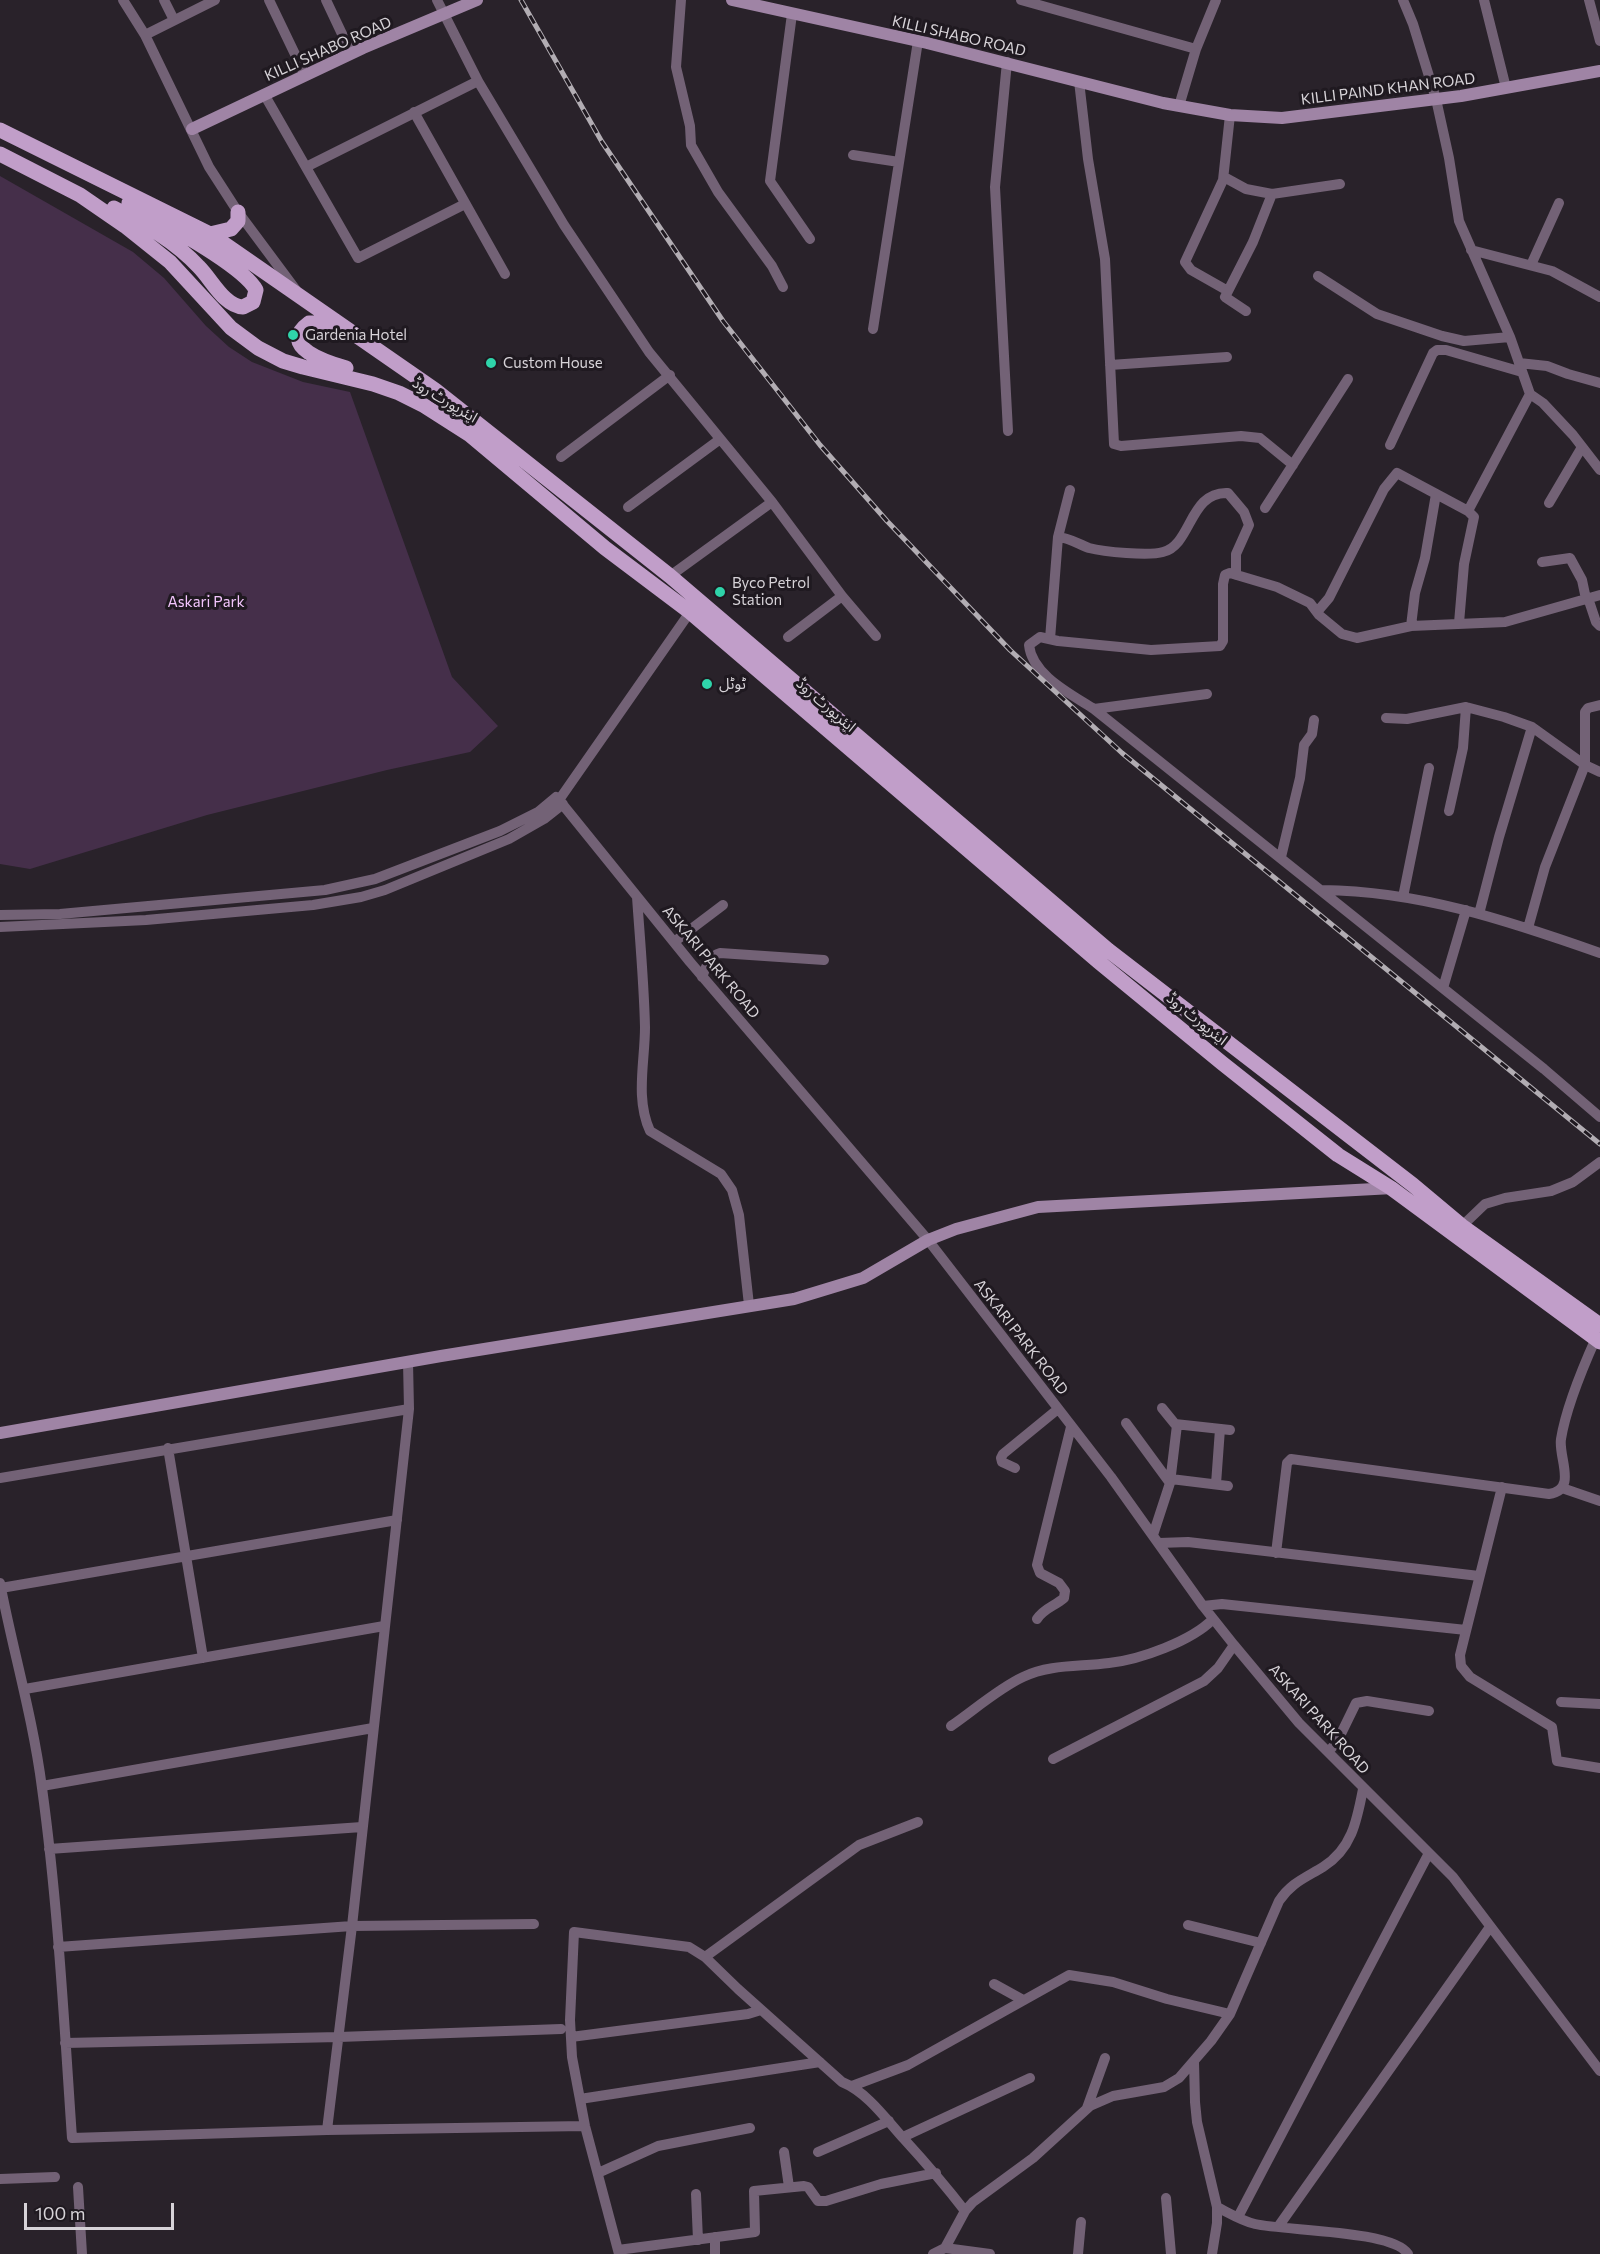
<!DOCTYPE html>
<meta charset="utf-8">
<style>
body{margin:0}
#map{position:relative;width:1600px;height:2254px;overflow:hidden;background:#29222a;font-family:Commissioner,sans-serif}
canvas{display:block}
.scale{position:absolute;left:24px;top:2203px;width:150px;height:27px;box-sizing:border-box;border:3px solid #d7d3d8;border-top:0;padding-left:8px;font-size:18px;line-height:21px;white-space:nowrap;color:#d7d3d8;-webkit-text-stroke:4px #1f1920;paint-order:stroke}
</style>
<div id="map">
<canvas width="1600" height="2254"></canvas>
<div class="scale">100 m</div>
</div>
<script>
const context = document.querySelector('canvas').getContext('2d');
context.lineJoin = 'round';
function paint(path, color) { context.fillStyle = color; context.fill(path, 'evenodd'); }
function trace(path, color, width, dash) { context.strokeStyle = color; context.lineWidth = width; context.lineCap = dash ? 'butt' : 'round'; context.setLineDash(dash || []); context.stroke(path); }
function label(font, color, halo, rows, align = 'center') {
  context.font = font + ' Commissioner,"Noto Sans Arabic",sans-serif'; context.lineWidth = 6; context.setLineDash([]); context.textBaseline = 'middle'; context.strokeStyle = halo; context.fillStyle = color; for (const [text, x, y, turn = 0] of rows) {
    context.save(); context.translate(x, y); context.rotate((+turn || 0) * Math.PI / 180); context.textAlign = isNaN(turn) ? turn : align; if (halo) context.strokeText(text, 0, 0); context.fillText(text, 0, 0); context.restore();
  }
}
paint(new Path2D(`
 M0,176L133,252L164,278L206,326L229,347L252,362L303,382L350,392L452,677L498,726L470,752L387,770L207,815L30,869L0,864Z`), '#452f4a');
trace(new Path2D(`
 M123,0L145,35L209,167L238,212L296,290
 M164,0L174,20
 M269,0L305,75
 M326,0L351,53
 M437,0L478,81L564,225L649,352L772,502L842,596L876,636
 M681,0L676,67L690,126L691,145L718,192L772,266L783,287
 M1021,0L1196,49
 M1403,0L1413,24L1436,99L1449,158L1459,221L1510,337L1530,394L1543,403L1573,435L1600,470
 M1484,0L1506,88
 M1589,0L1600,41
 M792,14L770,181L810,239
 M145,35L215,0
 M1007,62L995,187L1008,431
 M1079,81L1088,159L1105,259L1114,444L1121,446L1241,436L1260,438L1293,465
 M264,94L358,258L465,204
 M1179,106L1196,49L1216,0
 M414,112L505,274
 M853,155L899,162
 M306,167L478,81
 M1224,177L1246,189L1272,194L1340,184
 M1471,250L1552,271L1600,297
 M1531,265L1559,203
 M1318,276L1377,314L1442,336L1464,341L1510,337
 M1228,291L1191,270L1185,262L1223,180L1230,115
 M1246,311L1225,297L1253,242L1272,194
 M873,329L918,41
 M1519,363L1547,366L1568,374L1600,383
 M1110,365L1227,357
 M1390,445L1433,353L1437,350H1446L1522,372
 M561,457L670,375
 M1549,503L1582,447
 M628,507L719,440
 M1265,508L1348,379
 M1468,511L1530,394
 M1058,537C1070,538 1078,544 1089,548C1104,552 1149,556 1163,552C1192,545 1189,491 1228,493L1244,512L1249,525L1236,554V575
 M1542,562L1570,558L1582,580L1586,599
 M670,576L772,502
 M1588,598L1596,622L1600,626
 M690,612L559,800L690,962L928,1240L1111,1477L1203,1606L1234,1645L1299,1723L1453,1877L1600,2071
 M1317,612L1329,598L1384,489L1397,473L1468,511L1474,517L1464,564L1459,623
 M1411,626L1415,593L1425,558L1436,494
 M788,637L842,596
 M1050,639L1058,537L1070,490
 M1207,694L1094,709C1071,694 1032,675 1029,645L1040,637L1058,641L1151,650L1220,646L1223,641V584L1225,575L1230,573L1277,587L1310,603L1319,615L1342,634L1357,638L1411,626L1505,622L1600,595
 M1094,709L1544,1069L1600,1117
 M1386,718L1407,719L1466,707L1504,717L1532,727L1585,765L1600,772
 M1449,811L1463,748L1466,707
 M1281,857L1300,778L1304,745L1312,734L1314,720
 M1322,890C1420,891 1509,921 1600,953
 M637,897C640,940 644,984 645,1027C645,1062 635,1098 650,1131L721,1174L732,1190L739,1215L749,1305
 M1403,897L1429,768
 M1479,914L1499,837L1532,727
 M0,915L60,914L325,890L375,879L500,831L538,812L556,797L559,800
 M0,927L146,920L313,905L361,897L385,890L509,839L544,819L563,804
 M1528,928L1545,867L1585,765V712L1588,708L1600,705
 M674,942L723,905
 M702,977C706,967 709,956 720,953L824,960
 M1443,988L1466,910
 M1462,1226L1485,1204L1505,1198L1551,1191L1573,1182L1600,1162
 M1162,1408L1175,1424L1230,1430
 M1126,1423L1170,1483
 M168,1448L203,1658
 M1015,1468L1002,1462L1001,1458L1003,1454L1058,1409
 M0,1478L409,1409
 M1171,1479L1228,1486
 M1216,1484L1220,1429
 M1502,1487L1460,1655L1461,1666L1470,1677L1552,1727L1557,1761L1600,1768
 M1562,1488L1600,1501
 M1153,1535L1170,1483L1177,1425
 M1159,1543L1188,1542L1479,1576
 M1276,1553L1287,1463L1291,1459L1549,1494C1578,1490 1558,1457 1561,1439C1566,1408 1583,1367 1596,1338
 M0,1583C13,1651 33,1718 42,1788C58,1904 64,2021 72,2138L327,2130L585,2126
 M1,1588L397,1520
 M1203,1606L1222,1604L1466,1630
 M1037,1619C1044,1608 1055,1606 1064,1598L1065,1591L1059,1583L1040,1573L1037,1565L1071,1427
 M25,1689L384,1626
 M1561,1702L1600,1704
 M951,1726C973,1711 999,1688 1023,1677C1050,1664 1080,1667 1109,1663C1139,1660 1192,1641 1213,1619
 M1328,1752L1337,1742L1356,1703L1367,1701L1429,1711
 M1053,1759L1204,1681L1218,1668L1234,1645
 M42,1786L373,1728
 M49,1849L362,1827
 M1188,1925L1261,1943
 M58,1947L352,1926L534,1924
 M705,1957L859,1845L918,1822
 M994,1984L1023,2000
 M571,2037L748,2014L761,2010
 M65,2043L339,2037L561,2029
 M1194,2061L1195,2102L1197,2122L1217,2207V2223L1212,2254
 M852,2086L908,2065L1069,1975L1113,1982L1167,1999L1230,2014
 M580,2099L820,2062
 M1087,2108L1105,2058
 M327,2130L352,1926L409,1409L408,1362
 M903,2137L1030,2078
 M784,2152L789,2187
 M818,2152L889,2121
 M598,2173L658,2146L750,2128
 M0,2179L55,2177
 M78,2187L82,2254
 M696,2194L698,2240
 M1166,2198L1171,2254
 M1217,2207C1229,2213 1242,2221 1255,2224C1285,2231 1393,2230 1408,2254
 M1238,2217L1429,1853
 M1278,2227L1490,1927
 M715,2237V2254
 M945,2248L965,2211L973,2202L1033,2158L1090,2106L1113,2096L1164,2087L1179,2078L1211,2041L1230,2014L1279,1901C1291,1883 1305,1878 1323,1867C1352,1849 1357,1820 1363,1789
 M618,2250L755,2232L754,2191L804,2186L808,2187L818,2201H826L881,2184L936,2173
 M619,2254L585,2126L572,2057L570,2020L574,1932L689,1947L705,1957L738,1989L842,2082C867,2092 886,2119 904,2139C925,2162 945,2185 965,2211
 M933,2254L945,2248L990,2254
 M1078,2254L1081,2222`), '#736276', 10);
trace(new Path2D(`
 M732,0L927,43L1163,103L1230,115L1282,118L1461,96L1600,71
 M192,129L363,48L477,0
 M0,1433L441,1356L794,1299L863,1278L928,1240L956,1229L1038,1207L1393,1188`), '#9f84a5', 12);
trace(new Path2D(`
 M0,130L210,234L435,390L670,576L1108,950L1413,1185L1462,1226L1600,1325
 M0,154L80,195L125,226L170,262L231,328L258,348L283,361L303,367L373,384L399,393L423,405L470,435L605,548L690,612L1099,962L1222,1063L1338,1155L1391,1188L1600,1342
 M114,208C144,224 175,241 199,267C212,280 224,306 243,307L253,302L256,290C243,265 157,220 129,203
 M210,234L231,229L238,221V212
 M338,330L322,323H309C276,347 329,363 346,368`), '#c19ec9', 15);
const rail = new Path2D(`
 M521,0L602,142L723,321L820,445L887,521L1010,650L1122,753L1600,1144`);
trace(rail, '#b2adb3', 5);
trace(rail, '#1f1920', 3, [9]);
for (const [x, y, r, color] of [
 [293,335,6,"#2fd4aa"],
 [491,363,6,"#2fd4aa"],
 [720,592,6,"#2fd4aa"],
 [707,684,6,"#2fd4aa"]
]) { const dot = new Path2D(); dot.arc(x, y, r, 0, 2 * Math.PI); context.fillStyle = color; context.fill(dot); trace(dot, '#1f1920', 2); }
label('15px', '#d7d3d8', '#1f1920', [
 ["KILLI SHABO ROAD",959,36,13],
 ["KILLI SHABO ROAD",328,49,-24],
 ["KILLI PAIND KHAN ROAD",1388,89,-7],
 ["ایئرپورٹ روڈ",445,400,31],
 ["ایئرپورٹ روڈ",826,705,41],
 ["ASKARI PARK ROAD",711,962,50],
 ["ایئرپورٹ روڈ",1197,1019,39],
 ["ASKARI PARK ROAD",1021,1337,52],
 ["ASKARI PARK ROAD",1319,1719,48]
]);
label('15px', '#d7d3d8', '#1f1920', [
 ["Gardenia Hotel",305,335],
 ["Custom House",503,363],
 ["Byco Petrol",732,583],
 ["Station",732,600],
 ["ٹوٹل",719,684]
], 'left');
label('15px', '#f2c4fc', '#1f1920', [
 ["Askari Park",206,602]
]);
</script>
